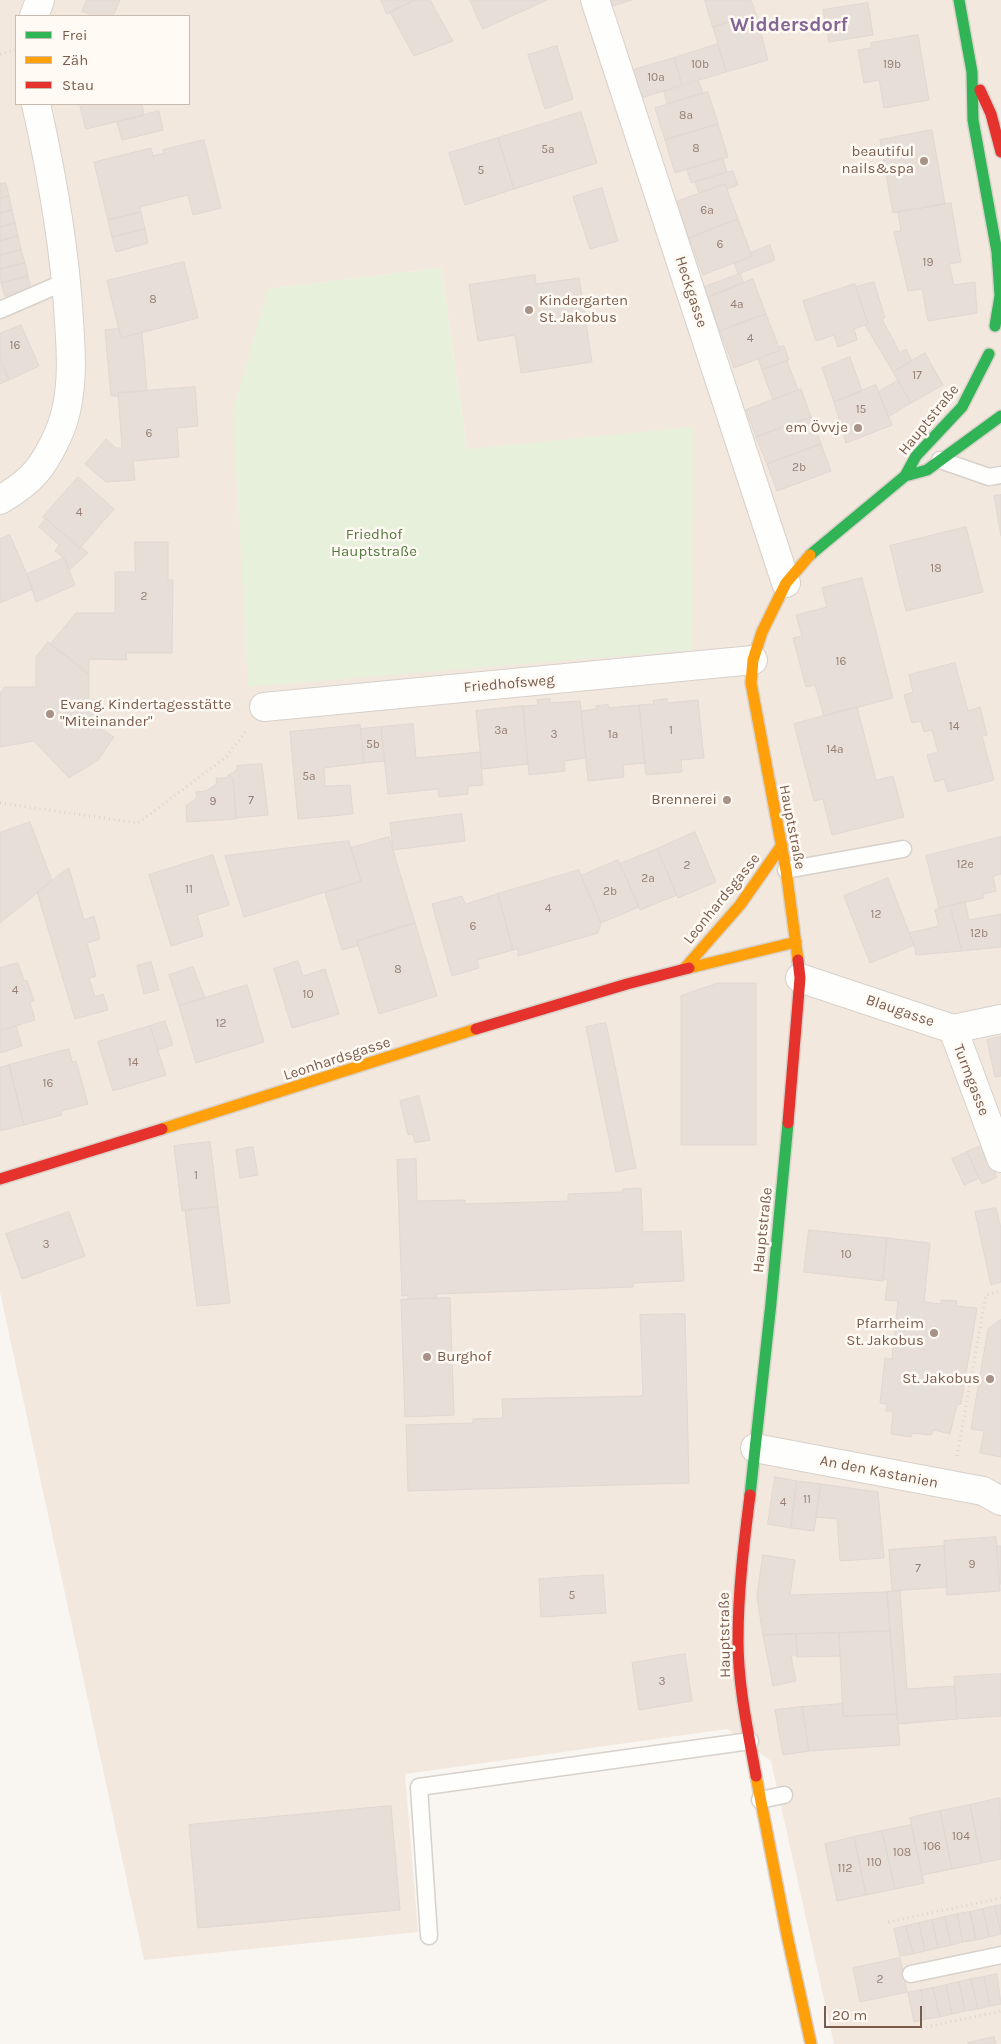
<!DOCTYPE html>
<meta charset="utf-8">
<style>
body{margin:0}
#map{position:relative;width:1001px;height:2044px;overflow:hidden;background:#f9f5f0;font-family:Karla,sans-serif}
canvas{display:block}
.legend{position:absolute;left:15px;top:15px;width:175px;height:90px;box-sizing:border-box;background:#fffaf3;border:1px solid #cabbb1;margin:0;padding:6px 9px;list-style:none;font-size:15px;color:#7a5c4d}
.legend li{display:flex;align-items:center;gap:10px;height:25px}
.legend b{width:25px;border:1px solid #cabbb1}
.scale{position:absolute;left:824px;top:2006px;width:98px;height:22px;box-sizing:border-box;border:2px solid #7a5c4d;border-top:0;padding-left:6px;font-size:15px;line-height:18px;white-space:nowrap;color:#7a5c4d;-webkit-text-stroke:4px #fffaf3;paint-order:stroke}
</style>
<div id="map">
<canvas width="1001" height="2044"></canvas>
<ul class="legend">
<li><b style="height:6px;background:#30b455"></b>Frei</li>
<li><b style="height:6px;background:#ff9f0a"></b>Zäh</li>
<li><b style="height:6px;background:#e5322d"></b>Stau</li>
</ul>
<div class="scale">20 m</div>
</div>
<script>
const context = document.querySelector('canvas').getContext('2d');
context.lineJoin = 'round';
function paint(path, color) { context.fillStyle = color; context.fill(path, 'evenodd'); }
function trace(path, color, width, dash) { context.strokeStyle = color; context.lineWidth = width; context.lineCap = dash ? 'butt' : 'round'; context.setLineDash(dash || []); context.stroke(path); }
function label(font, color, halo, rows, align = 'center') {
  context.font = font + ' Karla,sans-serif'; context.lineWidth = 5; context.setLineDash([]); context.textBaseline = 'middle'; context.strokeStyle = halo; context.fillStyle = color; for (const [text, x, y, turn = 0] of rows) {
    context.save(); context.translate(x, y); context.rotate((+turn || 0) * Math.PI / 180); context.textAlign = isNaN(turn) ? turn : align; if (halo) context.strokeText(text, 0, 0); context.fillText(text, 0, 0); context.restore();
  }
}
paint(new Path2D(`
 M0,0H1001V2044H834L771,1761L727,1729L405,1774L418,1932L144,1960L0,1292ZM16,16H189V104H16ZM441,268L467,449L268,289Z`), '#f2e8de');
paint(new Path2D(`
 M441,268L467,449L693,427L692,650L248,687L233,411L268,289Z`), '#e7f0db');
const building = new Path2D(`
 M87,0H120L113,16H93L82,11Z
 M381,0H415L387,14Z
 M415,0H430L453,41L414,56L390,12Z
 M470,0H547L483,29Z
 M611,0H632L613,6Z
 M705,0H751L756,14L713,27Z
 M868,3L873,35L829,42L823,10Z
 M756,14L768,60L726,72L713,27Z
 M918,35L929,100L884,108L879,80L864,83L858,50L871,48V43Z
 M718,44L726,72L682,85L674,58Z
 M557,46L573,99L545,109L528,55Z
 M674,58L682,85L638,99L630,71Z
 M699,82L703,93L667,104L664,92Z
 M708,92L718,124L665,140L655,108Z
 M80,104H142L144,115L86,129Z
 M159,111L163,130L122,140L117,122Z
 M581,112L597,163L514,189L498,138Z
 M718,124L728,157L675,173L665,140Z
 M932,130L945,204L893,213L880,140Z
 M498,138L514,189L465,205L449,153Z
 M204,140L221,208L193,215L188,195L140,207L141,212L108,220L94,162L151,148L153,156L164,153L163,150Z
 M723,159L727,172L691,183L687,169Z
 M733,171L738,185L727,189L725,184L699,193L695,182Z
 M6,183L9,196L0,198V184Z
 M725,184L738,219L689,238L676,202Z
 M602,188L618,241L590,249L573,197Z
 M9,196L12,210L0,213V198Z
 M951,203L961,262L949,264L954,285L975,282L977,313L928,321L922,289L908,291L894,232L901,231L898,212Z
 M12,210L15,223L0,227V213Z
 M141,212L145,229L112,237L108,220Z
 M738,219L752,256L703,275L689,238Z
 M15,223L18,236L0,241V227Z
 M145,229L148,243L116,252L112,237Z
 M18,236L21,250L0,255V241Z
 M770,245L775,260L738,274L734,263L752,256L751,253Z
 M21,250L25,263L0,269V255Z
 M184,262L198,318L121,338L107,281Z
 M25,263L28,276L1,283L0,269Z
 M740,274L744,283L708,297L704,287Z
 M535,275L536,284L579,278L592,362L521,373L515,335L478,341L469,285Z
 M28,276L31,290L5,296L1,283Z
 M753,279L766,314L720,331L708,297Z
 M874,282L885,318L882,319L900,353L906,349L912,361L893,372L865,325L868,324L856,287Z
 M855,284L868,324L854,329L857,340L838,347L834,335L816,341L803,301Z
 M766,314L780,350L734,368L720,331Z
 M21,325L39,366L9,380L0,359V334Z
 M119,329L121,338L142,332L147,391L118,393V396H111L105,330Z
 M784,346L789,360L762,370L758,359L780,350L779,347Z
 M925,353L943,385L911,403L893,372Z
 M850,357L862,391L834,402L822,368Z
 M0,359L9,380L0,384Z
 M787,361L798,390L773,400L762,370Z
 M898,381L911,403L888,417L878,392Z
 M876,385L892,425L846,443L834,402Z
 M195,387L198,426L177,428L179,457L133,461L135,480L106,482L85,464L106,439L116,448H122L118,393Z
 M801,389L811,417L756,437L746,410Z
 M811,417L821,444L767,464L756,437Z
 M821,444L831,471L777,491L767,464Z
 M78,477L114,509L80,548L43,517Z
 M1001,495V536L994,496Z
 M46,519L80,548L81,547L88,553L69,570L64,558L55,551L59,545L39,527Z
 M966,527L983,592L906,611L890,546Z
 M10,535L33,589L0,603V539Z
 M135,542H168V580H173L172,653H126L127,660L89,659V674L50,644L76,613H115V572H135Z
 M64,558L75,585L36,602L27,574Z
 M862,578L893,698L824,716L815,685L806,687L793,638L802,636L796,615L827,607L822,588Z
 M48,642L89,674V700H101L100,728L114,737L98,760L69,778L34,741L0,747V693L5,687H36V657Z
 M955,663L968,711L980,707L987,735L982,736L994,780L948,792L944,779L935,782L927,755L938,752L932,730L924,732L921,721L912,723L904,695L913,692L909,675Z
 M550,699V703L580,701L586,758L564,761L565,771L529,775L523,706L538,705L537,700Z
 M667,699V703L698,700L704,758L681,760L682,772L646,775L639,705L654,704L653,701Z
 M608,705L609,708L639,705L645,763L623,765L624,777L588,781L581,711L596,709V706Z
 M523,706L528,764L482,769L476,711Z
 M857,707L876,780L893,776L904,817L832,835L823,799L814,801L794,724Z
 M413,724L416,758L480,752L483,785L468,786V794L439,797L438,789L388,794L381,727Z
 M360,725L364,763L324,768L325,786L350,785L353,814L298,819L290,732Z
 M381,727L385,761L364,763L361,729Z
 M262,764L268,815L236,818L233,779L229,775L237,770V766Z
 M229,775L233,779L236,819L187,822L186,806L197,798L196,792L206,791L217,784L216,778H226Z
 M462,814L465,841L393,850L390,823Z
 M30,822L52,881L0,923V833Z
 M695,832L716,882L678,898L657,849Z
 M389,837L415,923L357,941L359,945L342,950L325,893L361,881L351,848Z
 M1001,837V874L993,876L996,891L983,894L984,898L939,908L926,856Z
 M349,841L361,881L244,917L225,856Z
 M657,849L677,895L640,910L620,864Z
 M213,855L229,905L197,915L203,936L171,946L149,875Z
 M618,860L639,907L601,923L581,876Z
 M69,868L84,920L94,916L100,939L87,943L96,976L89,978L95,997L103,994L108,1010L75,1019L37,892Z
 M579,870L601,923L598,933L518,956V949L513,950L498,894Z
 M888,878L914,945L870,963L844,896Z
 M498,894L513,950L477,960L479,968L452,976L432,904L462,896L465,904Z
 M965,902L969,920L1001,914V947L962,951L950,906Z
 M950,906L962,951L916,955L914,945L909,933L939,926L935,910Z
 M415,923L437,996L379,1014L357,941Z
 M298,961L303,976L325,969L339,1014L292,1028L274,969Z
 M151,962L159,990L144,994L137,966Z
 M18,963L24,981L27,980L34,1001L30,1002L35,1020L0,1031V968Z
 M193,967L205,998L179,1006L169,975Z
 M718,983H756V1145H681V996Z
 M247,985L264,1042L196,1063L179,1006Z
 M165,1021L173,1045L158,1050L150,1026Z
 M606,1023L636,1168L616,1172L586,1027Z
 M16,1026L22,1046L0,1053V1031Z
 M150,1026L166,1075L113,1091L98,1042Z
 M1001,1037V1076L995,1077L987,1040Z
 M69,1049L72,1062L76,1061L88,1104L61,1111L62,1115L24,1125L9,1065Z
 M9,1065L24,1125L0,1131V1068Z
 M419,1096L430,1140L415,1143L413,1134L408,1135L400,1101Z
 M210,1142L218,1207L182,1211L174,1146Z
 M983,1145L997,1177L982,1184L967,1152Z
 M253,1147L258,1175L240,1178L236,1150Z
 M967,1152L979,1178L964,1185L952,1159Z
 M416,1159L417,1201L465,1200V1204L568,1201V1194L622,1192L623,1189L641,1188L643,1232L681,1231L684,1281L633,1283V1287L437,1294V1298L408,1299V1295L402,1296L397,1160Z
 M218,1207L230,1303L197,1306L185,1210Z
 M996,1208L1001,1228V1282L991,1285L975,1212Z
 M69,1212L85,1256L22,1279L6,1234Z
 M809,1230L887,1238L883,1281L804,1272Z
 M887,1238L930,1243L924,1302L941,1304V1300L957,1301L956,1306L977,1308L961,1404L957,1405L950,1434L934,1430L931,1435L912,1433L911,1437L891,1434L893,1411H886L887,1404L880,1403L885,1358L892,1359L898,1301L885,1300L888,1280L883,1279Z
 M450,1298L454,1415L405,1417L401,1300Z
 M685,1314L689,1483L408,1491L406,1425L473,1423V1419L503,1418L502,1399L643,1396L640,1315Z
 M1001,1320V1457L980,1453L984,1431L971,1429L988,1329Z
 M775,1477L797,1481L791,1528L768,1524Z
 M797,1481L821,1484L814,1531L791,1528Z
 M821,1484L878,1492L884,1558L840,1561L837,1519L816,1517Z
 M996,1537L1000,1591L947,1595L944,1541Z
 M944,1546L947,1587L892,1591L889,1550Z
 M997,1546H1001V1584H1000Z
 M763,1555L795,1560L790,1595L887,1592L890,1631L763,1635L757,1597Z
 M603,1575L606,1613L541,1617L539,1579Z
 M900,1591L907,1689L955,1686L957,1719L898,1724L887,1592Z
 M890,1631L897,1714L843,1716L839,1633Z
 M839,1633L840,1656L797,1657L796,1634Z
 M796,1634L797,1655H791L796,1681L773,1686L763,1635Z
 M685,1654L692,1701L639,1710L632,1663Z
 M1001,1674V1716L957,1719L954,1677Z
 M843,1704V1716L897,1714L900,1745L809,1751L802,1707Z
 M802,1707L809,1751L783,1755L775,1710Z
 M1000,1798L1001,1859L982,1863L970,1805Z
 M970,1805L982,1863L952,1869L940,1811Z
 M391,1806L400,1910L198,1928L189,1825Z
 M940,1811L952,1869L922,1875L910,1818Z
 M911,1825L924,1883L895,1889L882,1831Z
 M882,1831L895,1889L866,1895L854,1837Z
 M854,1837L866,1895L837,1901L825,1844Z
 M1001,1905V1933L995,1906Z
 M995,1906L1001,1934L989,1937L983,1909Z
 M983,1909L989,1937L976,1940L970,1912Z
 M970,1912L976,1940L963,1942L957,1914Z
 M957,1914L963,1942L951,1945L945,1917Z
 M945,1917L951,1945L938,1948L932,1920Z
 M932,1920L938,1948L925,1951L919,1923Z
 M919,1923L925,1951L913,1954L906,1926Z
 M906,1926L913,1954L900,1956L894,1929Z
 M900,1958L907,1992L860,2002L853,1968Z
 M997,1974L1001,2004L990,2006L984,1977Z
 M984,1977L990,2006L978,2009L971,1979Z
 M971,1979L978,2009L965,2011L959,1982Z
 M959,1982L965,2011L952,2014L946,1985Z
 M946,1985L952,2014L940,2017L933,1988Z
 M933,1988L940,2017L926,2019L921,1990Z
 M921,1990L926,2019L914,2022L908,1993Z
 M994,2037L996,2044H968V2043Z`);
paint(building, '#e6ded7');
trace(building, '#e2d8d2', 1);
const lane = new Path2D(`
 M0,310L67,281
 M940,460L989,477L1001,475
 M786,870L903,849
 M760,1800L784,1795
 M429,1936L419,1787L750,1741
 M911,1974L1001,1955`);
const street = new Path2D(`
 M595,0L786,583
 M34,16L40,0
 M0,500C12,493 27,483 36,472C48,458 62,430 66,411C73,381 71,351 69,321C65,248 52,175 36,104
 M264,707L753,660
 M800,978L953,1029L1001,1019
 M953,1029L1001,1158
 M755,1448L983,1491L1001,1501`);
const fast = new Path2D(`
 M959,0L972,72L973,120L997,252L1000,296L995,326
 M905,476L916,456L962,407L989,354
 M810,555L905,476L927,470L1001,416
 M750,1495L771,1303L788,1123`);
const slow = new Path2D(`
 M798,960L786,870L751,683L753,660L762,632L786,583L810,555
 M689,968L796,942
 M684,969L740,905L782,845
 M162,1129L476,1029
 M756,1776L787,1935L811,2044`);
const jam = new Path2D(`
 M980,90L991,114L1001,152
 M476,1029L627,984L689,968
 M788,1123L800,978L798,960
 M0,1179L162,1129
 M750,1495C744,1543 738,1591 738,1640C738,1686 748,1731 756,1776`);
trace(lane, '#d7d1cb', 19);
trace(street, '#d7d1cb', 30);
trace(fast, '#d9d2cb', 14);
trace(slow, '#d9d2cb', 14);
trace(jam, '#d9d2cb', 14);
trace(new Path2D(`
 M0,54L16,50
 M0,803L138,823L227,756L246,731
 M957,1456L986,1295L1001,1291
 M888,1922L1001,1898
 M921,2028L1001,2011`), '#dcd5d0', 3, [1, 4]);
trace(lane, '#fefefd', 16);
trace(street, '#fefefd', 28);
trace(fast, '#30b455', 11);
trace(slow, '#ff9f0a', 11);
trace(jam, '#e5322d', 11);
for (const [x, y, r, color] of [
 [924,161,5,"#a69286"],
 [529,310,5,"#a69286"],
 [858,428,5,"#a69286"],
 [50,714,5,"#a69286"],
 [727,800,5,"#a69286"],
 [934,1333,5,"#a69286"],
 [427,1357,5,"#a69286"],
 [990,1379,5,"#a69286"]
]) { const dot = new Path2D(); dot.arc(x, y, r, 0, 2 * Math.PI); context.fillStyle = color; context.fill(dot); trace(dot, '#fffaf3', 2); }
label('12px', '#977e72', null, [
 ["10b",700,65],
 ["19b",892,65],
 ["10a",656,78],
 ["8a",686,116],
 ["8",696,149],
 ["5a",548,150],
 ["5",481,171],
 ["6a",707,211],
 ["6",720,245],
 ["19",928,263],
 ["8",153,300],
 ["4a",737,305],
 ["4",750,339],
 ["16",15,346],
 ["17",917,376],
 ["15",861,410],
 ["6",149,434],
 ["2b",799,468],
 ["4",79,513],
 ["18",936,569],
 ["2",144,597],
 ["16",841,662],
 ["14",954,727],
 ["3a",501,731],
 ["1",671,731],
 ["3",554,735],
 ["1a",613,735],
 ["5b",373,745],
 ["14a",835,750],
 ["5a",309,777],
 ["7",251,801],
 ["9",213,802],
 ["12e",965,865],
 ["2",687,866],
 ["2a",648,879],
 ["11",189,890],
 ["2b",610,892],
 ["4",548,909],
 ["12",876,915],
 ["6",473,927],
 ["12b",979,934],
 ["8",398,970],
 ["4",15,991],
 ["10",308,995],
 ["12",221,1024],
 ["14",133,1063],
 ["16",48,1084],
 ["1",196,1176],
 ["3",46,1245],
 ["10",846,1255],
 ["11",807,1500],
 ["4",783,1503],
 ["9",972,1565],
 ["7",918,1569],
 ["5",572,1596],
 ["3",662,1682],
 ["104",961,1837],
 ["106",932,1847],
 ["108",902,1853],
 ["110",874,1863],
 ["112",845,1869],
 ["2",880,1980]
]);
label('15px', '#7a5c4d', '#fffaf3', [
 ["beautiful",914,152],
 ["nails&spa",914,169],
 ["Kindergarten",539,301,"left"],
 ["St. Jakobus",539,318,"left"],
 ["em Övvje",848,428],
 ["Evang. Kindertagesstätte",60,705,"left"],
 ["\"Miteinander\"",60,722,"left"],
 ["Brennerei",717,800],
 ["Pfarrheim",924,1324],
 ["St. Jakobus",924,1341],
 ["Burghof",437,1357,"left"],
 ["St. Jakobus",980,1379]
], 'right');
label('15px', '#7a5c4d', '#fffaf3', [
 ["Heckgasse",691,292,72],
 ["Hauptstraße",929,420,-51],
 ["Friedhofsweg",509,684,-5],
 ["Hauptstraße",792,827,79],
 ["Leonhardsgasse",722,899,-51],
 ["Blaugasse",900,1011,19],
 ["Leonhardsgasse",337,1059,-18],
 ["Turmgasse",971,1080,69],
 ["Hauptstraße",763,1230,-84],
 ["An den Kastanien",879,1472,11],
 ["Hauptstraße",725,1635,-91]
]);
label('15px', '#537a41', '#fffaf3', [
 ["Friedhof",374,535],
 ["Hauptstraße",374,552]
]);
label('bold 20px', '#846695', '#fffaf3', [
 ["Widdersdorf",789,25]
]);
</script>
